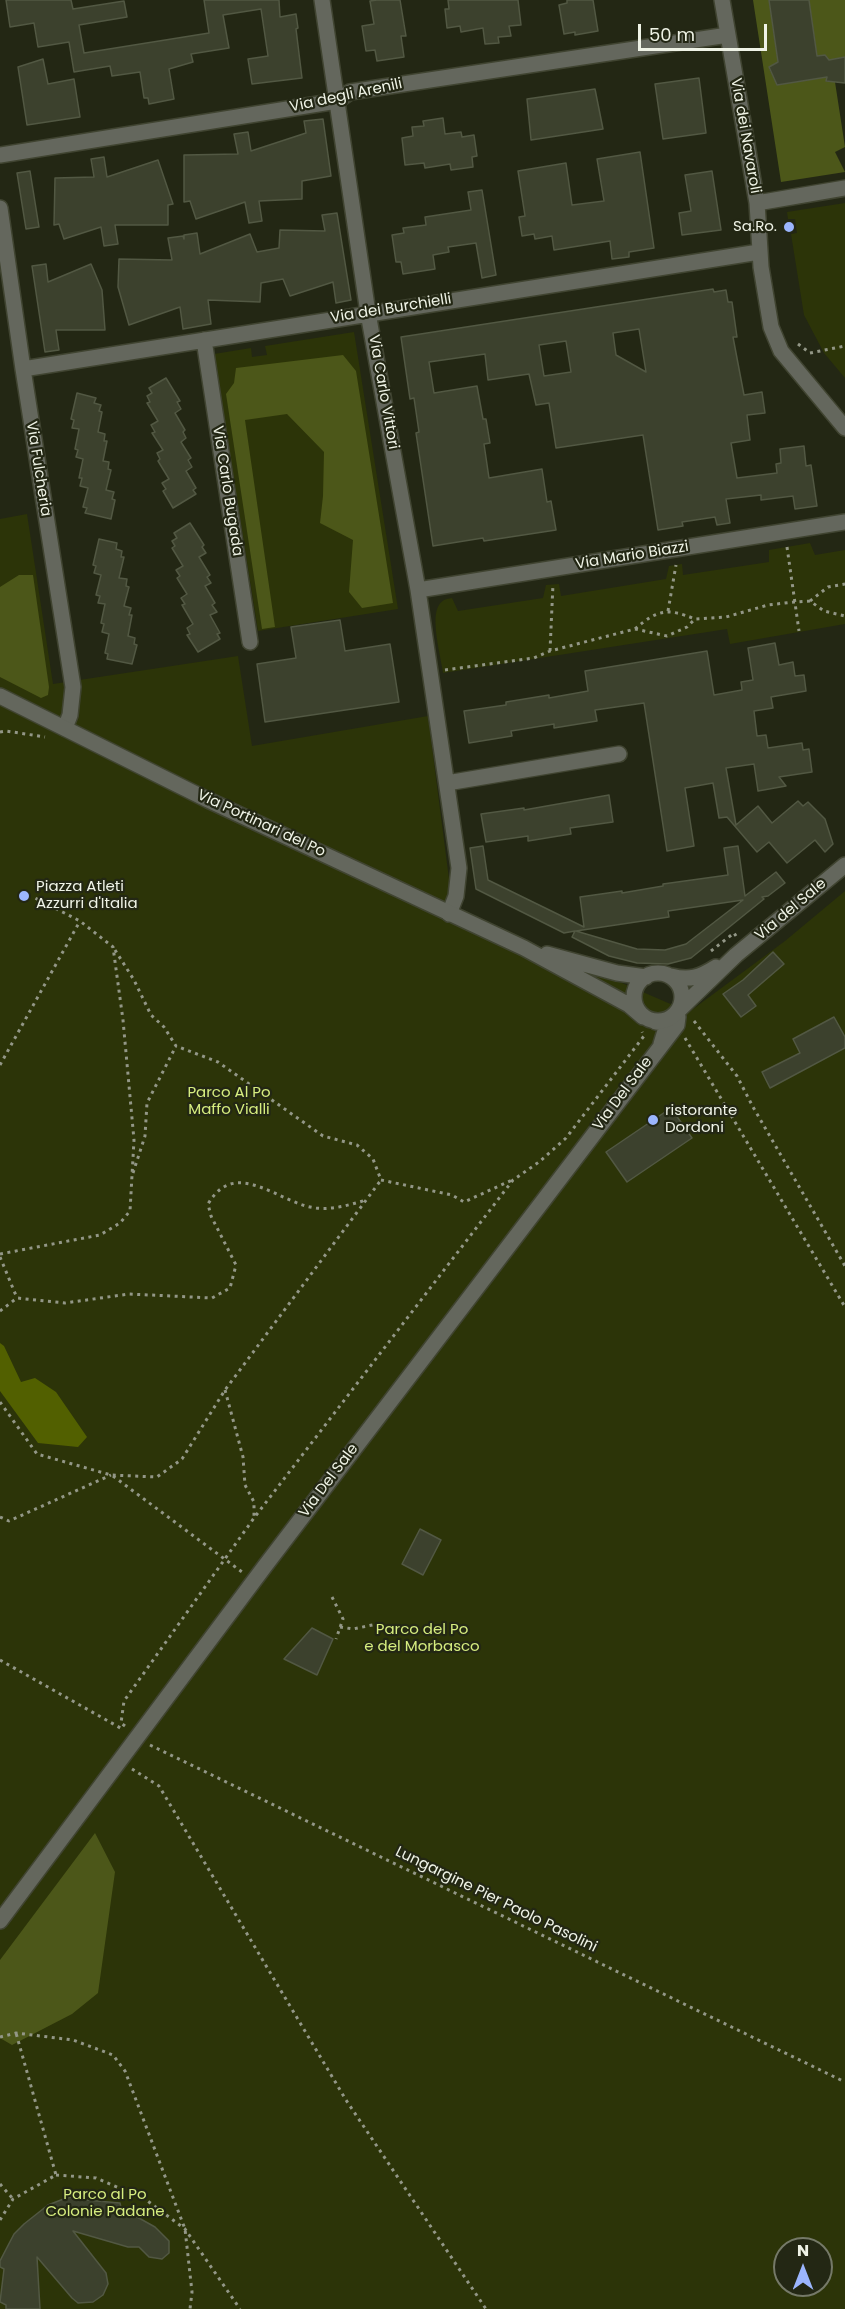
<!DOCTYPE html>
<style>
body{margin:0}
#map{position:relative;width:845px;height:2309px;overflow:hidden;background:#232714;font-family:Poppins,sans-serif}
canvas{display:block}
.north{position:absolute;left:773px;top:2237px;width:60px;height:60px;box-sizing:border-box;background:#232714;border:2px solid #757968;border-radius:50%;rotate:0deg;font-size:16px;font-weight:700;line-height:24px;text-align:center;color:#eff3e6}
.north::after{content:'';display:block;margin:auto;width:21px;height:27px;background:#9bb5fd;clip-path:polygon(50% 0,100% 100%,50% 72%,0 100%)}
.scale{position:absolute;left:638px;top:24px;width:129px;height:27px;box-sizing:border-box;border:3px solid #eff3e6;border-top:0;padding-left:8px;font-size:18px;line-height:21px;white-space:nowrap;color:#eff3e6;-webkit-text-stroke:4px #232714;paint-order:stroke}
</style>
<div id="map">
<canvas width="845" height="2309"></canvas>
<div class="north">N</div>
<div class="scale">50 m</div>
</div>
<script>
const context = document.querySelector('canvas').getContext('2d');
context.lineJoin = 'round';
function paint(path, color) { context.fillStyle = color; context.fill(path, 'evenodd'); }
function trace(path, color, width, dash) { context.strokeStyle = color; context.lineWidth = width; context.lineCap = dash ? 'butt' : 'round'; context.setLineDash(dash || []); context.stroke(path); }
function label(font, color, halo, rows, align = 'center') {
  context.font = font + ' Poppins,sans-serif'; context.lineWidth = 4.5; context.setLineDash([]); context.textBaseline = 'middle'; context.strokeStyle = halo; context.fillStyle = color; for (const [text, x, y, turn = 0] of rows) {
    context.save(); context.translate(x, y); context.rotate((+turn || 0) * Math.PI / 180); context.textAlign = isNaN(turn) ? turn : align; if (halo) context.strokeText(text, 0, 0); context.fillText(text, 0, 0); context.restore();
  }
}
paint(new Path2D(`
 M845,203V378L824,353L804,315L791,234L797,233L795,219H788L787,212Z
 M354,332L398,609L258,631L214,354L251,348L252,357L267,355L265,346Z
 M27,514L53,684L238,656L252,746L428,716L453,910L689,1012L785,941L845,891V2309H0V519ZM785,2249H821V2285H785Z
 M810,543L815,555L845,550V624L730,644L727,629L443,673C441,657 430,618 439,605C442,600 446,599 452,598L458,611L543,598L546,585L559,584L561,596L666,579L669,566L682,564L683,575L769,562V550Z`), '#2c3408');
paint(new Path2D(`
 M753,0H769L778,62L769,68L777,85L826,77L828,59L825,55L817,56L809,0H845V57L829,60L826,81L835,82L845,147L835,152L845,172L781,182Z
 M343,355L356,371L393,603L362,608L349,592L353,540L320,523L323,496L324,452L287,414L245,420L275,627L262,629L226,394L234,383L236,368Z
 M19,575H33L49,687L48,695L41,698L0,677V587Z
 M95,1833L115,1872L98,1993L72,2014L12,2045L0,2038V1960Z`), '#4c5719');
paint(new Path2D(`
 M0,1343L4,1346L21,1382L35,1378L56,1392L87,1437L78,1447L38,1443L0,1391Z`), '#526000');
const building = new Path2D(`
 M6,0H71L73,9L124,1L127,17L79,25L84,53L209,33L204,0H279L280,17L296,14L298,28L296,29L302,78L252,84L248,59L268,56L261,9L223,15L229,48L191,54L193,62L169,69L174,99L149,104L148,98H144L140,72L112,76L110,66L74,72L69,42L38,47L34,23L10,27Z
 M377,0H400L406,36H401L404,57L377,61L375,50L366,51L362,26L374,24L370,1Z
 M448,0H518L521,25L509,26L511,36L498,37L499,43L485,44L483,28L461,32L460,26L447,28L445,9H449Z
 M567,0H593L598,31L575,35V32L564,34L559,5L567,3Z
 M769,0H809L817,56L825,55L829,60L845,57V83L826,81L827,77L777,85L769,67L778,62Z
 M43,59L48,84L74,79L80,117L27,125L18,67Z
 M699,78L706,133L663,139L655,84Z
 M595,89L603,129L531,140L527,99Z
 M443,118L445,134L461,132L462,137L474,135L477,156L472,157L473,167L451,170L450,164L425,168L424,163L405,165L402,138L413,136L412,127L424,126L423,121Z
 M323,119L331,176L302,181V199L259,201L262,221L249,223L245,202L196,219L190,201L184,202V155L238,154L234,134L248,132L251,151L306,133L304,121Z
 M640,152L654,248L629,252V257L612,259L610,241L554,250L552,236L535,239L534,234L522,236L519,217L525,216L518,171L566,163L572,205L604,201L597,159Z
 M104,157L107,177L158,160L173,204L168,205V225H115L118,244L104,246L101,227L64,239L59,224L54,225L55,178L94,177L91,159Z
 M30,171L39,227L26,229L17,173Z
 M712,171L721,230L682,235L679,213L691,211L685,175Z
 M482,190L496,275L482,278L476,243L448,247L449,252L433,255L435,269L403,274L401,262H396L392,235L404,233L403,228L426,225L425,217L471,210L468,192Z
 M337,213L351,300L336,303L333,282L290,296L283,279L261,283L260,302L208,300L211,324L183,329L180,307L129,325L118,287L119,259L172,260L168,238L183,236L184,239V235L197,233L200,254L250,234L257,252L279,248L280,230L325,231L322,215Z
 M46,264L48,282L91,264L102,290L105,330H56L59,350L45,352L32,266Z
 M713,289L714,292L726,290L728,302H732L737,337H733L744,395L762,392L765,413L747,415L750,440L731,443L737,478L777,473L776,464L781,463L780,449L804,446L806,466L811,465L817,506L795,509L793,496L761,500V495L726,499L730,523L717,525L715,517L682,522L683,526L658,530L643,435L556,448L549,403L536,405L529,374L488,380L485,354L429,362L434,393L477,386L483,419H486L490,443L484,444L489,478L542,469L547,502L551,501L556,530L484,541L483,538L433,546L416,433L419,432L414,398L410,399L401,337ZM639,329L646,372L616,355L613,333ZM566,341L571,372L544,376L539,345Z
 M166,378L180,401L177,402L181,409L175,413L185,430L183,432L186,438L181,442L191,458L188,460L192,467L186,471L196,488L193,490L196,494L173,508L163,491L166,489L162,483L169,479L158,461L160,459L157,453L163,450L152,433L155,432L151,425L158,421L147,403L150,402L147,396L152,393L149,388Z
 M77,393L96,398L94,403L101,405L99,411L102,412L98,432L105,434L104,441H107L103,461L109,462L108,469L111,470L106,490L114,492L112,499L115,500L111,519L85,513L87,508L83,507L88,488L80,486L82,478H79L83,459L76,457L78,450L75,449L79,429L72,428L74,420L71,419Z
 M190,523L204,545L202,547L206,553L199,557L210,575L207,577L211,583L205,586L215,603L212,605L217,612L210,615L220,633L217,634L220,639L198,652L187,635L190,634L187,628L193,624L182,605L185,604L181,598L187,594L177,578L180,576L176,570L183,566L172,548L175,546L172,541L177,538L174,533Z
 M99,539L117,543L116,549L122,551L121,557H124L119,578L127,579L126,586L129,587L124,606L131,608L129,615H132L128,636L135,638L134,644L137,645L132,664L107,659L108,654L105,653L109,634L102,632L104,624L101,623L105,604L98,603L100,596L96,595L101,575L94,573L96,566L93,565Z
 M340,620L345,651L390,644L399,702L265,722L257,664L296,658L291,627Z
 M775,643L779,665L793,662L795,676L804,675L806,691L771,697L773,708L754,711L757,736L766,735L768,748L802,743L803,750L809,749L812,772L779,777L786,786L758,791L754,764L726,768L736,825L758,806L772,823L798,801L803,806L808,802L825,819L833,844L825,852L815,840L787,863L769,842L757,852L727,817L719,818L713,783L685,788L694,846L667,851L644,703L595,710L597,721L554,728V724L511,731L512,736L469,743L464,711L506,705V702L549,695V698L588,691L585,671L707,651L714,695L742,690L741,682L753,680L748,648Z
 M609,795L613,822L570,828L571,834L528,841V836L486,842L481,814L524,808V810Z
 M483,846L488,880L584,927L580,897L622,891V893L663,886V884L728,875L724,848L738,846L745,896L776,872L785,883L768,896L762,897L764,899L691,958L668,964L637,963L609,956L572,937L575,931L564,933L476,889L470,848ZM743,900L686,944L665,950L637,949L576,931L669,917L668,911Z
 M773,952L784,964L748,995L756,1006L741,1017L723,994L743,980Z
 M834,1017L845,1037V1048L770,1088L762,1072L800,1053L793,1039Z
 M671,1108L692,1138L627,1182L606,1152Z
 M420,1529L441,1540L423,1575L402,1564Z
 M312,1628L333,1639L317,1675L284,1659Z
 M86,2195V2200L120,2203L121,2208L155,2227L169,2241V2253L162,2259L149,2257L139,2247H128L73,2231L106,2273L108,2284L103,2295L93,2302L78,2303L72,2298L37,2257L40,2309H6V2305L0,2302L4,2269L0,2267V2261L14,2234L24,2224L48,2205L66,2198Z`);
paint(building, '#3c412d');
trace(building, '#525843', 1.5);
const minor = new Path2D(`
 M322,0L368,313L418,590L459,868L456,896L449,914
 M722,0L757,203L761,267L771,327L781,351L845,428
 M0,155L337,101L350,92L728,35
 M757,203L845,188
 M0,208L23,369L73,687L70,715L65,728
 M204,340L250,642
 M23,369L759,252
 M418,590L845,522
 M447,783L619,754
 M656,1022L665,1023V1031L661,1044
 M0,1921L265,1566L677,1025L678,1017L675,1015`);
const tertiary = new Path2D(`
 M0,696L208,800L524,948L629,1005L643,1017
 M547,954L617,973L646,977
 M634 997a24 24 0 1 1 48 0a24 24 0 1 1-48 0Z
 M671,976C690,981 700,977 716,967
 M679,1010L736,955L845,865`);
trace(minor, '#404431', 18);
trace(tertiary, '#404431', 18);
trace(new Path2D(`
 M798,344L810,353L845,346
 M787,547L799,631
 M810,601L828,587L845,584
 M668,611L676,565
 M635,629C658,609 668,608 695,619
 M550,651L553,584
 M445,670L534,658L550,651L635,629L667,636L687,627L695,619L726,617L768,605L794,602L810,601L824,611L845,616
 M0,732L6,731L45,737
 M115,950L134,980L151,1015L164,1027L176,1046L218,1062L323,1136L357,1145L373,1159L381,1180
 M711,951L734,933L736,936
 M694,1021L737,1076L753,1107L845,1266
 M685,1038L845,1307
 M0,1065L80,921
 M133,1173L145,1136L147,1103L176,1046
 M381,1180L452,1195L464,1202L512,1180
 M0,1254L100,1235L120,1223L130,1211L134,1140L123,1020L113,947L80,921L33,897
 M0,1257L17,1298
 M0,1311L17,1298L65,1303L129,1294L212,1298L230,1288L236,1265L211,1216L208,1204C236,1156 279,1204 316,1208C333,1210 349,1205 366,1200
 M225,1390L243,1457L245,1485L254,1502V1516
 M0,1402L37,1454L111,1475L157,1477L182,1459L225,1390L381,1180
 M113,1476L242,1572
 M0,1517L9,1521L111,1475
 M332,1597L343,1619L336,1639
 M340,1627L353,1629L377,1624
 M0,1660L124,1730
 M125,1726L121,1723L124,1701L254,1518L513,1180L539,1162L566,1138L644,1036L642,1032
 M150,1745L845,2082
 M132,1769L159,1786L346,2100L486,2309
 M0,2037L16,2033L73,2040L113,2055L125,2071L185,2229L192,2292L190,2309
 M56,2175L96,2178L145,2199L185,2229L240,2309
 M0,2184L13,2199
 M0,2220L13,2199L56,2175L16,2033`), '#939787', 3, [3, 4.5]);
trace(minor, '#64675d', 15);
trace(tertiary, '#64675d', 15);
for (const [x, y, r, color] of [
 [789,227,6,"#9bb5fd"],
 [24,896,6,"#9bb5fd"],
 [653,1120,6,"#9bb5fd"]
]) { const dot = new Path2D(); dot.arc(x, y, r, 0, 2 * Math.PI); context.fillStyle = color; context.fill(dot); trace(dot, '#232714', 2); }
label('15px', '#eff3e6', '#232714', [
 ["Via degli Arenili",346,96,-12],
 ["Via dei Navaroli",745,136,80],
 ["Via dei Burchielli",391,309,-9],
 ["Via Carlo Vittori",383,392,80],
 ["Via Fulcheria",38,469,81],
 ["Via Carlo Bugada",227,491,81],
 ["Via Mario Biazzi",632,556,-9],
 ["Via Portinari del Po",261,824,25],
 ["Via del Sale",791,910,-40],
 ["Via Del Sale",623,1094,-53],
 ["Via Del Sale",329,1481,-53],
 ["Lungargine Pier Paolo Pasolini",496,1900,26]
]);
label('15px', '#eff3e6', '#232714', [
 ["Sa.Ro.",777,227,"right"],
 ["Piazza Atleti",36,887],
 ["Azzurri d'Italia",36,904],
 ["ristorante",665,1111],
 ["Dordoni",665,1128]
], 'left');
label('15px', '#d6ed7f', '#232714', [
 ["Parco Al Po",229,1093],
 ["Maffo Vialli",229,1110],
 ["Parco del Po",422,1630],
 ["e del Morbasco",422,1647],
 ["Parco al Po",105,2195],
 ["Colonie Padane",105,2212]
]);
</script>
